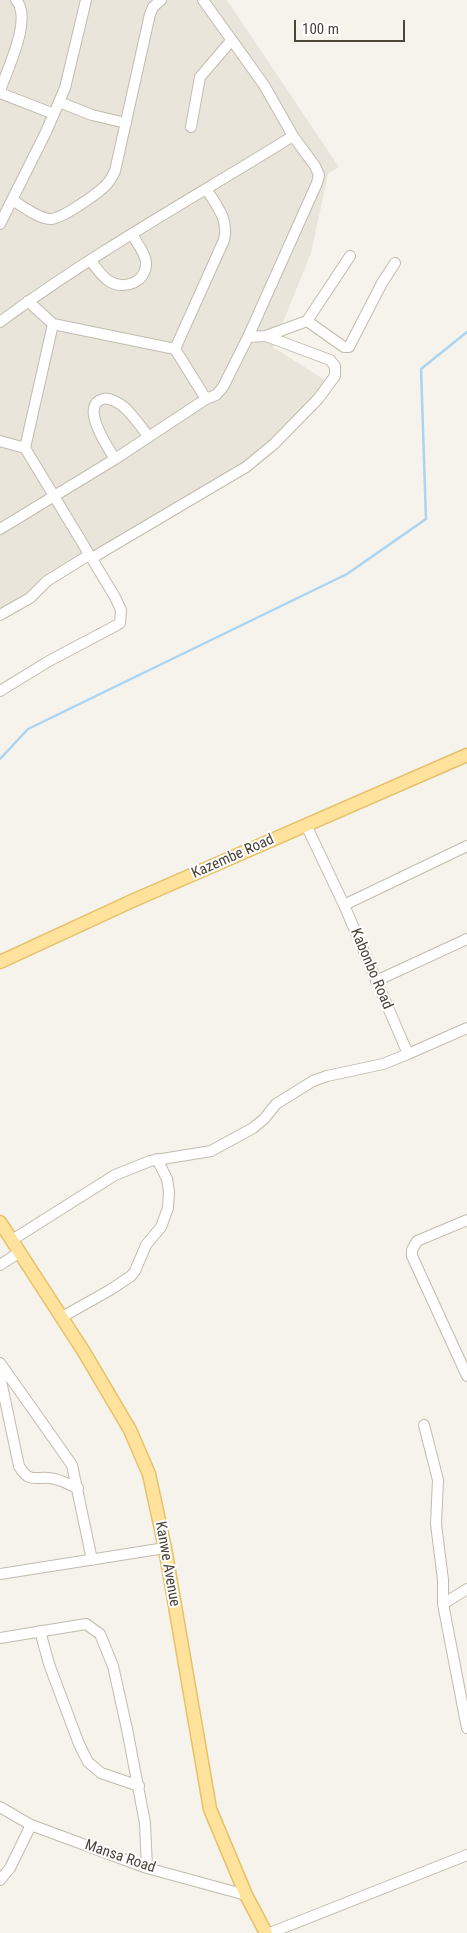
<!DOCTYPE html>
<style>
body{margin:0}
#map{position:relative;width:467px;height:1933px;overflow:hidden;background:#f6f3ec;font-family:"Roboto Condensed",sans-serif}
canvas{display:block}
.scale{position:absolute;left:294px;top:20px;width:111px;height:22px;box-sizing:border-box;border:2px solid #4b4439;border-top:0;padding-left:6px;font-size:15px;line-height:18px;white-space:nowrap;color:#4b4439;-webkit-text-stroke:4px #fff;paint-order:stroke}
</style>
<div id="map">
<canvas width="467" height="1933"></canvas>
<div class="scale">100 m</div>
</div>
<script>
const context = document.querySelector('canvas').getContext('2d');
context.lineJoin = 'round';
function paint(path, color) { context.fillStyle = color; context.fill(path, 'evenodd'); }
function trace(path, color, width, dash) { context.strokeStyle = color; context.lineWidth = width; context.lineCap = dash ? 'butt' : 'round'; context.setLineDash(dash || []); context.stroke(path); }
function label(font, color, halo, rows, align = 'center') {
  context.font = font + ' "Roboto Condensed",sans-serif'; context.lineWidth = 4; context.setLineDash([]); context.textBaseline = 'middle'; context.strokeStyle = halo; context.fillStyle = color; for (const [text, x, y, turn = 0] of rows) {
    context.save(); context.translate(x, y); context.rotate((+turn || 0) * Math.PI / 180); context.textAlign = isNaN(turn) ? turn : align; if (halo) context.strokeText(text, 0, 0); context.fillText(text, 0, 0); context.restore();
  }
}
paint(new Path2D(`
 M0,0H227L339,167L328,174L311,253L273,347L328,382L265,458L45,587L0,611Z`), '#eae5da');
trace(new Path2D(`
 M0,759L28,729L347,574L426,519L421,369L467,332`), '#a9d4f2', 2.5);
const minor = new Path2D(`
 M0,91C7,69 33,19 16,0
 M0,93L54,114
 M59,102L92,115L126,123
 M191,127L200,77L231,41
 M12,200C23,206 38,219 51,219C63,218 94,196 104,187C109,183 112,177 115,171L150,14L153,7L161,0
 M0,224L46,132L65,88L86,0
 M90,260C96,267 101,276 109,281C124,291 147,282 146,262C145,252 136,242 132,234
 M28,301L53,324L175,349L206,399
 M307,321L344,347H349L382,283L395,263
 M0,322C93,253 195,197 293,136
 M248,337L266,336L307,321L350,256
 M175,349L224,240C229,219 217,207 207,190
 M0,441L25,448L115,597L121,610L120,623L117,625L49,661L0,691
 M25,448L53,324
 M115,459C108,448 79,405 103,399C109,397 119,403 124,407C133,415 141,427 149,437
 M0,529L115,459L206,399L216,395L223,387L248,337L317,183L319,175L315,166L293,136L264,85L203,0
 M92,558L246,467L274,444L318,399L335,376V366L330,360L266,336
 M0,615L30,598L47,581L89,555
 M306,825L344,905L408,1054L467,1028
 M344,905L467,846
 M376,981L467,939
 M467,1220L417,1241L412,1250V1256L467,1376
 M12,1240L115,1175L150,1161L211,1151L253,1128L264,1119L276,1104L313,1081L327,1076L383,1064L408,1054
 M0,1265L20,1252
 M62,1317L110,1290L131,1276L135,1271L146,1245L161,1227L168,1208L169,1192L167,1179L157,1159
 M0,1363L72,1465L92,1560
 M0,1376L19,1466C30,1486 39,1474 55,1479C63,1481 70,1485 78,1488
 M424,1425L438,1480L436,1524L443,1580V1604
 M0,1574L165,1548
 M467,1589L443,1604L467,1728
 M40,1631L49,1664L79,1744L88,1762L101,1773L139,1786
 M0,1638L86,1624L100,1634L113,1666L127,1729L145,1823L147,1868
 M0,1807L31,1825L147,1868L246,1895
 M0,1880L10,1868L31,1825
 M270,1933L467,1855`);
const major = new Path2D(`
 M0,962L132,901L467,755
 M0,1222L84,1352L130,1430L149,1474L165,1548L210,1809L246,1895L266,1933`);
trace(minor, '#c2bbae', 12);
trace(major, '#e6c16a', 15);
trace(minor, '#fff', 10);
trace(major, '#ffe39c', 12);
label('15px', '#4b4439', '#fff', [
 ["Kazembe Road",233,857,-24],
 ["Kabonbo Road",371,969,67],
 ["Kanwe Avenue",167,1564,80],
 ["Mansa Road",120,1857,19]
]);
</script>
